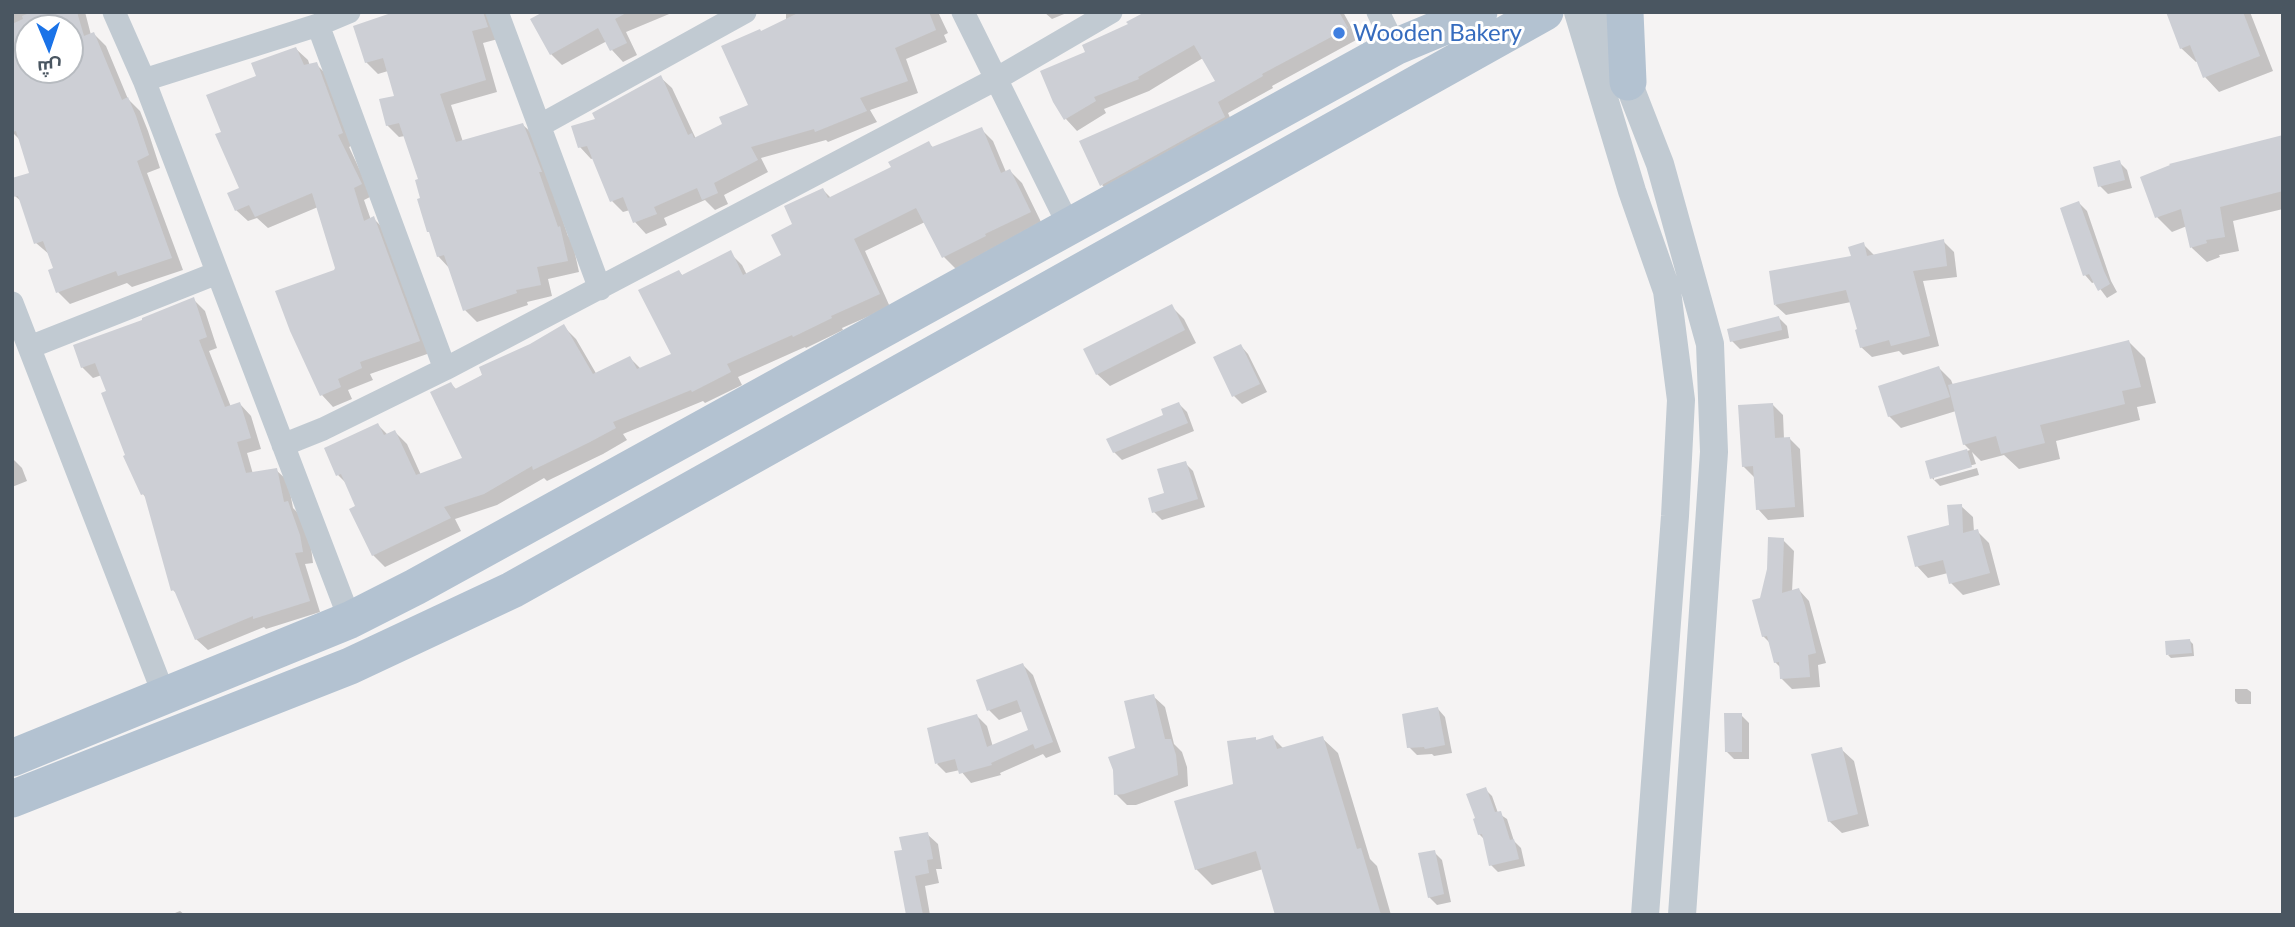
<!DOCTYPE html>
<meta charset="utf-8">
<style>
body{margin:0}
#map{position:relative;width:2295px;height:927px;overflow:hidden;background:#f5f3f3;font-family:Lato,Cairo,sans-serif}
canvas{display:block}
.frame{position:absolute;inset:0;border:14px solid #4a5661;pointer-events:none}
.north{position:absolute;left:14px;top:14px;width:70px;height:70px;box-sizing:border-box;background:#fff;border:2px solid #b7bbc0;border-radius:50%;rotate:178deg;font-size:19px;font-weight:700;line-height:28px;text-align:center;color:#4a5661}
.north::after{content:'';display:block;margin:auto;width:24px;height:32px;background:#1a73e8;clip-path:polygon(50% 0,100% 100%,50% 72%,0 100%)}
</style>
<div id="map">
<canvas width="2295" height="927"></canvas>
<div class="frame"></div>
<div class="north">ش</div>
</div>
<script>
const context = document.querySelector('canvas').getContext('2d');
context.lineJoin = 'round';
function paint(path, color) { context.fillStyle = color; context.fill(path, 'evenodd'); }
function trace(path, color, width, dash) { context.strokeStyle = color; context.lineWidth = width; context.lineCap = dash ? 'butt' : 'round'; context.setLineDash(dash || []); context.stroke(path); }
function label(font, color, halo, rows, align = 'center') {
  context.font = font + ' Lato,sans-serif'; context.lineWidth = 6; context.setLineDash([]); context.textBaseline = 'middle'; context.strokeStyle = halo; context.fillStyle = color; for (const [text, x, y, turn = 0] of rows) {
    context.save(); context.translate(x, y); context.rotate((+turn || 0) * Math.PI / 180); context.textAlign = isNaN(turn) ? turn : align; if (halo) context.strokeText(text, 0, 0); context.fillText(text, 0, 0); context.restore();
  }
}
paint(new Path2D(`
 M12,12H85L91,35L94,34L106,46L128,99L140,111L148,131L160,168L147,173L183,270L132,287L127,283L70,304L58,292L55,269L50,255L36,243L22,202L15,196L31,174L20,140L12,132ZM28,28H70V70H28Z
 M401,12H494L498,39L483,43L497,92L451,105L463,142L523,125L535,136L568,236L572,240L579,272L548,279L552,296L527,302L528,305L477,322L465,310L450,269L438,256L423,199L420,180L405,136L399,137L387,125L396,97L388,71L378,74L366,62Z
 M539,12H674L626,32L637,55L623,62L612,50L607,41L562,65L551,54Z
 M786,12H938L948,33L944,35L947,42L906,59L918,93L870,110L877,122L828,142L826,140L761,158L768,172L724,195L728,204L715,210L705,200L664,218L667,225L646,234L635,222L630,210L623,212L612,201L594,158L591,159L580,147L597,120L660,77L672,88L696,139L724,125L750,106L761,33L786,21Z
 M1044,12H1069L1052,19Z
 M1149,12H1343L1358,39L1272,86L1273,88L1228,113L1235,129L1113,196L1102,185L1217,82L1203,58L1149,91L1104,109L1106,113L1077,131L1066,119L1055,101L1087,53Z
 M2168,12H2250L2273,71L2219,92L2205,77L2198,61L2196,62L2181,48Z
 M296,49L308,60L310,66L316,64L328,76L353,145L349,147L372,196L364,200L371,220L373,218L385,230L430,353L370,374L373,380L348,390L352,399L333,407L322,395L337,268L318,207L268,228L257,218L248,221L236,210L241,189L223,133L259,77Z
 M981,129L993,141L1006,172L1010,171L1022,183L1042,224L956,269L944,257L925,222L865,251L890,307L842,328L843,330L806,348L805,347L738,377L742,385L705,403L703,401L623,434L627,440L603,454L547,481L544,478L497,505L455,519L461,531L385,567L373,555L357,506L347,484L338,475L378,425L388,435L395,432L407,444L421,475L464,459L451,384L457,390L564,327L576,339L597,375L630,358L641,369L673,355L679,272L684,277L730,253L742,265L747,275L784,255L794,225L823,190L831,198L893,168L928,143L934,148Z
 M2283,137V209L2233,221L2239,251L2219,255L2220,257L2207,262L2192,248L2187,226L2172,232L2157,217Z
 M2119,162L2127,170L2132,188L2108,194L2100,186Z
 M2079,203L2087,211L2111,281L2117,292L2107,298L2095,282L2092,283L2085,275L2062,209Z
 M1943,241L1954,252L1957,277L1923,281L1939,346L1903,355L1899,351L1872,357L1861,347L1859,330L1851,302L1786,315L1775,305L1853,257L1863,244L1874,255Z
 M193,299L205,311L217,348L209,351L231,407L240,404L251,416L261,449L247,453L253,474L276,470L288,481L293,508L299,514L311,547L313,563L305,564L320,612L266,629L264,627L208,650L196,639L179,596L173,590L146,498L143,494L128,456L102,375L93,378L82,367L144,321Z
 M1172,307L1184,319L1196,343L1110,386L1097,374Z
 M1779,318L1787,326L1789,338L1740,349L1732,341Z
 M2129,342L2145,358L2156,403L2137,407L2140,420L2056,441L2060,459L2019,469L2004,455L1981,461L1972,452L1976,464L1934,476V480L1977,468L1979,475L1940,486L1932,478L1927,463L1970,450L1964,444L1956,411L1901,428L1889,416L1939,368L1951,380L1953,385Z
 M1241,346L1248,354L1267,392L1242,404L1234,396L1216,358Z
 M1179,404L1187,412L1194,431L1122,460L1114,452Z
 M1772,404L1783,415L1784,439H1790L1800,449L1804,517L1768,520L1758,509L1754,477L1743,466Z
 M14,460L22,468L27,481L12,487V461Z
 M1185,463L1193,471L1205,507L1162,520L1154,512Z
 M1961,506L1973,517L1974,532L1977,531L1989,543L2000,585L1963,595L1951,583L1948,573L1928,578L1917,566L1950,526Z
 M1783,540L1794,551L1792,592L1799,590L1809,601L1826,663L1818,665L1820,687L1792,689L1781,678V668L1775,662L1771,644L1763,636L1761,599Z
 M2190,641L2193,644L2194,656L2171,658L2168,655Z
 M1023,665L1033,675L1061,752L1046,758L1043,754L1000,773L1001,775L971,783L960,770L946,773L937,764L977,716L987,726L993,747L1030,731L1023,711L999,720L989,710Z
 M2235,689H2247L2251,692V704H2238L2235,701Z
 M1153,696L1165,707L1174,744L1182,752L1187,767L1188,786L1136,805H1127L1116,794L1137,749Z
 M1438,709L1445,717L1452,753L1434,756L1432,754L1417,755L1409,747Z
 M1741,715L1749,723V759H1734L1726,751Z
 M1272,737L1284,749L1322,738L1338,753L1370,859L1377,866L1391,915H1277L1263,869L1212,885L1196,869L1255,739L1258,741Z
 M1841,749L1854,761L1869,826L1842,833L1829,821Z
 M1485,789L1492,796L1498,813L1507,819L1514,841L1521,848L1525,866L1498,872L1491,865L1485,840L1479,834Z
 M927,834L938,844L942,869H936L939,883L925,886L930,915H907L904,851Z
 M1434,852L1442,860L1451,902L1437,905L1429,897Z
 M180,911L185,915H170Z`), '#0003');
paint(new Path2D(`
 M32,12H77L84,36L94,32L122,100L128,97L136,116L149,155L137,161L172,258L118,276L116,271L56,293L48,270L53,268L43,241L34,244L18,196L12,197V178L29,173L16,131L12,132V24L23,19L22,16ZM28,28H70V70H40L28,75Z
 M394,12H483L488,27L472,31L486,80L440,94L456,142L523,123L542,172H539L558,227L560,226L568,261L537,267L541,285L516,290L517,293L463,311L444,255L437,257L429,232H427L417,199L420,198L415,180L418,179L399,123L386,126L379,99L394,96L383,58L365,63L353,26Z
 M543,12H628L615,19L627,43L610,51L598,28L550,55L530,19Z
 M800,12H929L936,30L895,48L908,81L860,98L867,111L815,132L814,129L751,147L758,160L714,183L718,193L702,200L697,188L654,207L657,214L633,223L623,197L610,202L587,146L578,148L571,126L595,119L592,113L661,75L688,135L692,133L694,138L722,124L719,117L748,105L721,46L760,29L761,31Z
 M1145,12H1339L1348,28L1262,74L1263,76L1218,102L1225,117L1100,186L1079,141L1215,81L1194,45L1138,77L1139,79L1094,97L1096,101L1064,120L1053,102L1040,71L1085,52L1082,45L1128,24L1126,22Z
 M2166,12H2243L2260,56L2203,78L2190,45L2180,49Z
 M296,47L304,65L317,62L343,133L338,135L362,184L354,188L364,221L374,216L420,341L360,362L362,368L338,379L341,387L320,396L290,331L275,291L334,270L335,268L312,193L255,217L249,205L235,211L227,193L239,188L215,134L221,132L206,95L256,76L251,63Z
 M982,127L1001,173L1010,169L1031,212L985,234L986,236L942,258L916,208L854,239L880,294L831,316L832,318L793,337L792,335L727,364L731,372L692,392L691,390L613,422L616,428L590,442L533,470L532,466L484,494L444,507L451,518L372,556L349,509L355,506L341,474L336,476L324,448L378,423L384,435L395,430L416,475L462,458L430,392L451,382L455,389L482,375L479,367L530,344L564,324L593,374L630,356L637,369L671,354L638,290L679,270L682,275L731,250L743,275L781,255L771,235L792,224L784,206L823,188L828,198L891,167L888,162L929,141L932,147Z
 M2283,135V191L2220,207L2225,237L2206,240L2207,243L2190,248L2181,209L2155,218L2140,177L2170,165L2169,164Z
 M2120,160L2125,180L2098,187L2093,167Z
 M2079,201L2104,271L2110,284L2098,291L2089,274L2083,276L2060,208Z
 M1944,239L1947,266L1913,271L1930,336L1891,346L1889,340L1860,348L1855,330L1857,329L1846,290L1774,305L1769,271L1851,256L1848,247L1864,242L1867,256Z
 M194,297L207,337L199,340L225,407L240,402L251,438L237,442L246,473L277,468L284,502L288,501L300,535L303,552L295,553L310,601L253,619V616L195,640L174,590L171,591L144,494L141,495L123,456L125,455L101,393L106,391L95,363L81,368L73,345L142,320V318Z
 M1172,304L1185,330L1096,375L1083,349Z
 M1779,316L1782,330L1730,342L1727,329Z
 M2129,340L2141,387L2122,391L2125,404L2040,425L2045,443L2001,454L1996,436L1963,445L1948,385Z
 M1241,344L1260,384L1232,397L1213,357Z
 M1939,366L1950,397L1888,417L1878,386Z
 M1179,402L1188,423L1113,453L1106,439L1163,415L1161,409Z
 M1773,403L1775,438L1790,437L1795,507L1756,510L1753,466L1742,467L1738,405Z
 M1967,449L1972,467L1930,479L1925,461Z
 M1186,461L1198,499L1152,513L1148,498L1164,493L1157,469Z
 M1962,504L1963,533L1978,529L1990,573L1949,584L1943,560L1915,567L1907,536L1949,525L1947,505Z
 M1768,537L1784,538L1782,593L1799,588L1805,606L1816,653L1808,655L1810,677L1780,679L1779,662L1774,663L1767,636L1762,637L1752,600L1760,598L1767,569Z
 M2190,639L2192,653L2166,655L2165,641Z
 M1023,663L1053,742L1035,749L1033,744L991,763L992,765L959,774L955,759L935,764L927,728L977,714L987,747L1028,730L1017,700L987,711L976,680Z
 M1154,694L1165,739H1171L1176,755L1178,775L1124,794L1114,795L1113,770L1108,757L1135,748L1124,701Z
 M1438,707L1445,745L1425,749L1424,747L1407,748L1402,714Z
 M1724,713H1742V752H1725Z
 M1273,735L1277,749L1323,736L1357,849L1361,848L1381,915H1275L1256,851L1195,870L1174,801L1233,784L1227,741L1256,737V740Z
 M1842,747L1858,814L1828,822L1811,754Z
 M1486,787L1495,812L1501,811L1510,840L1514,839L1519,859L1489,866L1482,834L1478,835L1473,819L1475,818L1466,794Z
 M928,832L933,859L927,860L929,873L915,876L923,915H906L894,851L902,850L899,837Z
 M1435,850L1444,894L1428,898L1418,853Z`), '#cdcfd5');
trace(new Path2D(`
 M114,12L144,80L350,620
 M497,12L600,289
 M963,12L1069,226
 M1378,12L1395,47
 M318,25L445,369L996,79L1111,12
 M144,80L318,25L349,12
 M539,126L745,12
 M12,303L164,695
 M30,347L217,273
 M283,445L323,429L445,369`), '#c1cad2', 23);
trace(new Path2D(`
 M1578,12L1632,191L1667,291L1681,400L1675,516L1645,915
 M1606,12L1628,82L1660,164L1710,344L1714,452L1682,915`), '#c1cad2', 28);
trace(new Path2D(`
 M1625,12L1628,82
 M12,758L350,620L415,587L1395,47L1479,12
 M12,799L350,666L512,590L1545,12`), '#b3c2d1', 37);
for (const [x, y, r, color] of [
 [1339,33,7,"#3f7fe0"]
]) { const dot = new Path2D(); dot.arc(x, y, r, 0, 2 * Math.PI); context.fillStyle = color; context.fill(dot); trace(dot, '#fff', 2.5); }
label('24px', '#366cbe', '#fff', [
 ["Wooden Bakery",1353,33]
], 'left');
</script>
